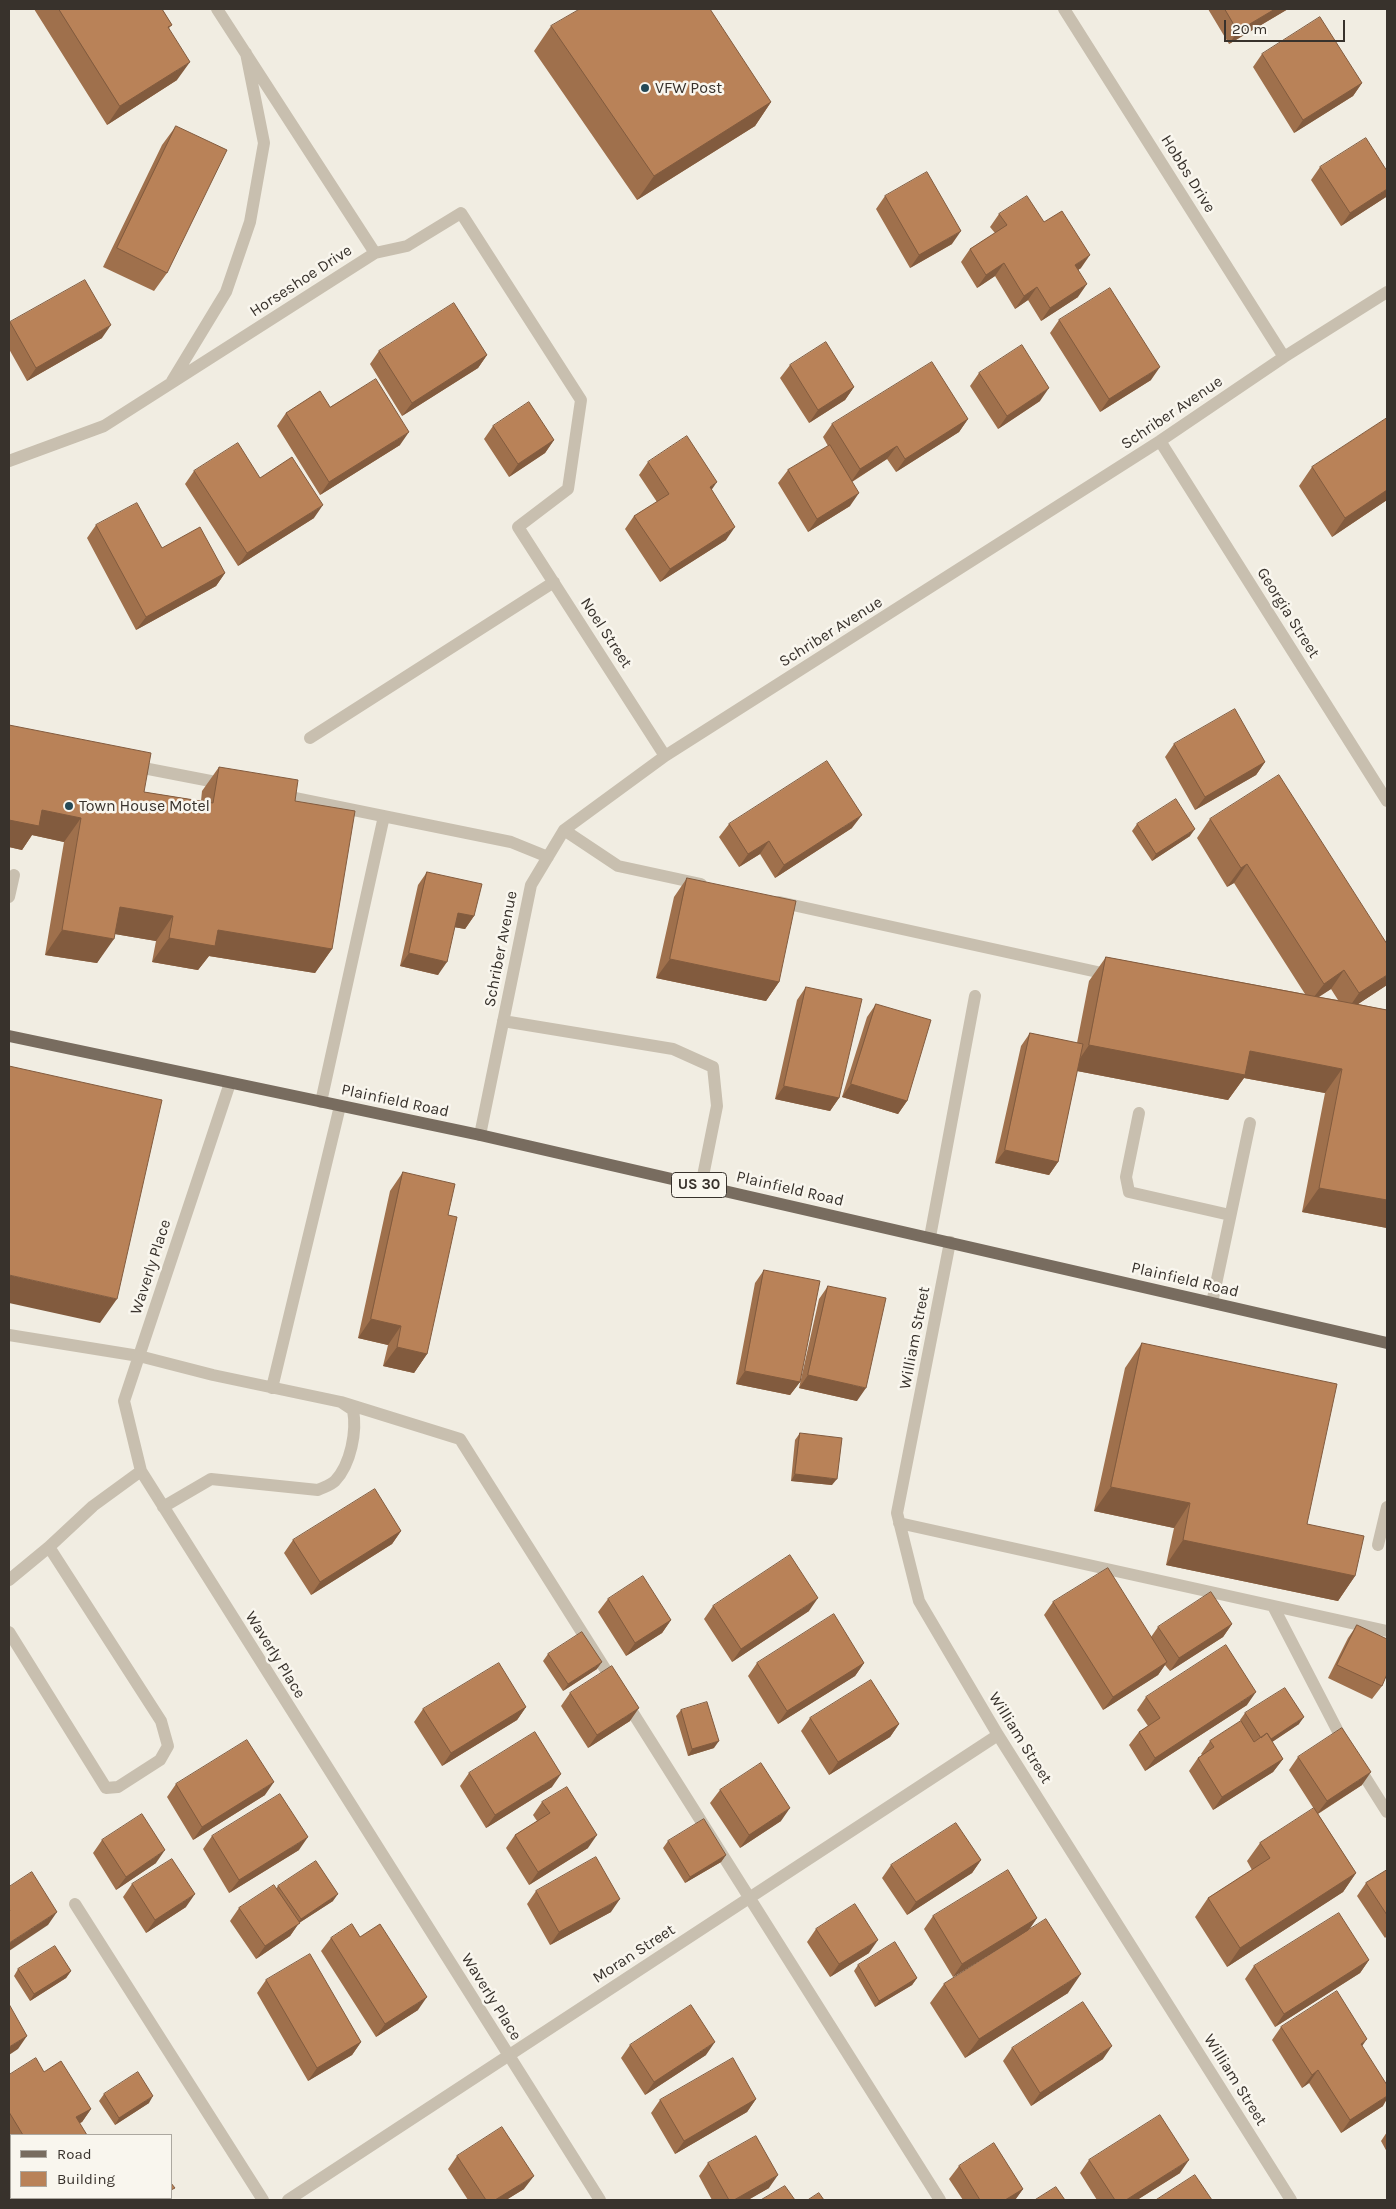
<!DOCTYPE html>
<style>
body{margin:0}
#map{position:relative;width:1396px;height:2209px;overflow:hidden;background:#f1ede2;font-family:Karla,sans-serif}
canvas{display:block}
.frame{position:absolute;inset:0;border:10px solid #38322c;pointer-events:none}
.legend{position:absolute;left:10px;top:2134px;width:162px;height:65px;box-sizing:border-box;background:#f9f6ee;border:1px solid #aca8a0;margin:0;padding:6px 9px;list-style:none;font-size:15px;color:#38322c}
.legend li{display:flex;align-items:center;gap:10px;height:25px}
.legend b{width:25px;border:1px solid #aca8a0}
.scale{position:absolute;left:1224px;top:20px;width:121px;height:22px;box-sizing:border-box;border:2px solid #38322c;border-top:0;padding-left:6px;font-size:15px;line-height:18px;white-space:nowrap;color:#38322c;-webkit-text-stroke:4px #f9f6ee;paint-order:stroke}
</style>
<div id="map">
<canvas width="1396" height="2209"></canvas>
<div class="frame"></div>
<ul class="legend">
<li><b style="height:6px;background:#786c5f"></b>Road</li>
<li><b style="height:14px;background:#b98258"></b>Building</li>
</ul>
<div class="scale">20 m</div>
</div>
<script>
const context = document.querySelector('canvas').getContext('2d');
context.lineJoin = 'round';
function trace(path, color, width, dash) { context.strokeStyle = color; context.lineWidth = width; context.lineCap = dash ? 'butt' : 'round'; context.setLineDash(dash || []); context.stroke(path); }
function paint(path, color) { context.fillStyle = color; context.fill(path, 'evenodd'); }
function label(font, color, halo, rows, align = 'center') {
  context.font = font + ' Karla,sans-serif'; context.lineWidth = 5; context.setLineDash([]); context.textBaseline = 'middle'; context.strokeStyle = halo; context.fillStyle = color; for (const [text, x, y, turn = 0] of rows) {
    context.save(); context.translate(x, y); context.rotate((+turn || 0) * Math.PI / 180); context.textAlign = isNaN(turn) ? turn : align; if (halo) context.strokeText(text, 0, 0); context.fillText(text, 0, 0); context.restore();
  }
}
trace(new Path2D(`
 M217,9L375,253
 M1064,9L1284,357
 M172,381L226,292L250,222L264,143L246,53
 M1160,441L1387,801
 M9,461L104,426L375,253L407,246L461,213L581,400L568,489L518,527L665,756
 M310,738L554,582
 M133,766L226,784
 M280,795L511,842L548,857
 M564,830L618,866L701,884
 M9,897L14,875
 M779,902L1111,975
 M503,1021L673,1049L713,1067L717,1106L701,1186
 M230,1083L124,1401L141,1471L600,2200
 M321,1102L384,816
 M1139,1113L1126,1177L1129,1192L1230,1215
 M480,1135L531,885L564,830L665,756L1160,441L1284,357L1387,292
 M930,1237L975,996
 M950,1242L897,1513L919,1601L998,1735L1291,2200
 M1212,1303L1250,1123
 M9,1335L139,1356L213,1375L341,1402L353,1410C357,1431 351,1464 335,1481C331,1485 324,1487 318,1490L211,1479L163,1507
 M272,1388L340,1106
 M341,1402L460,1439L614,1683
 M899,1523L1387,1631
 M1378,1545L1387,1507
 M9,1580L49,1547L93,1506L141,1471
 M1273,1606L1345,1745
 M9,1632L106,1788L118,1787L160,1760L168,1746L161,1721L49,1547
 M626,1702L940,2200
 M1358,1766L1387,1812
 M75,1904L263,2200
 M288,2200L998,1735`), '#c8bfaf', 12);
trace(new Path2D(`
 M9,1036L480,1135L1387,1343`), '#786c5f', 12);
paint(new Path2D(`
 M34,9H162L172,25L169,28L177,80L107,125Z
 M1208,9H1288L1229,44Z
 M551,26L771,102L755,126L637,200L534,51Z
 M1262,54L1362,83L1353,96L1294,133L1253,67Z
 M176,126L167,273L154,291L103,267L162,145Z
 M1320,167L1386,197L1341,226L1311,180Z
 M885,196L952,244L910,268L876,209Z
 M999,214L1044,222L1081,268L1078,270V297L1041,321L1028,300L1015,309L995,276L977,288L961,262L970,249L995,233L990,227Z
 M1059,320L1151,380L1100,412L1050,333Z
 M10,322L102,338L27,381L9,349V324Z
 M379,351L487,355L478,368L402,416L370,364Z
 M790,365L854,387L845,400L809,423L780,378Z
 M979,373L1040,401L998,429L970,386Z
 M330,407L400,445L320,495L277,426L286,413Z
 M1387,418V500L1332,537L1299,486L1312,467Z
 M968,419L959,432L896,472L887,459L852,482L850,506L808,532L778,483L788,470L828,446L823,437L832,424Z
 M493,426L554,440L545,453L509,477L484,439Z
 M648,462L712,490L726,540L660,582L625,529L634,516L657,502L639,475Z
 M194,471L260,478L314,518L238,566L185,484Z
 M96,525L162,548L225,573L216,586L136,630L87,538Z
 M9,725L144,792L201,801L202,791L219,767L295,801L332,949L315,973L209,956L198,970L152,962L156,941L115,934L97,963L45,955L64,842L32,835L22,850L9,847Z
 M1174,744L1265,762L1256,775L1195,810L1165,757Z
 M1210,819L1387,985L1358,1004L1387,1010V1228L1302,1212L1325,1093L1244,1078L1228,1100L1077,1071L1058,1162L1049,1175L995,1163L1021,1046L1030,1033L1077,1043L1089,981L1106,957L1305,994L1234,883L1227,887L1197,838ZM1331,989L1338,1000L1319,997Z
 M729,824L852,828L775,878L760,854L739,867L719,837Z
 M1137,824L1190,836L1152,861L1132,831Z
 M427,872L474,916L465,929L454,927L438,975L400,966L418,885Z
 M687,878L779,982L766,1001L656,978L674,897Z
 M806,987L839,1098L830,1111L775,1099L797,1000Z
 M876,1004L907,1101L898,1114L842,1097L867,1017Z
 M403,1172L448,1215L427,1354L414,1373L383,1366L388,1345L358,1338L390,1191Z
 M764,1270L800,1382L790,1395L736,1384L755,1283Z
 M828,1286L857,1401L799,1388L819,1299Z
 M1142,1343L1355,1576L1338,1601L1166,1565L1174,1528L1094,1511L1125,1368Z
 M800,1433L832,1485L791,1481L795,1440Z
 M401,1531L392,1544L311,1595L284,1553L293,1540Z
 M608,1599L671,1620L662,1633L626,1656L598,1612Z
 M1053,1602L1151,1637L1158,1627L1232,1624L1223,1637L1170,1671L1165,1665L1158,1675L1103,1710L1044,1615Z
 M713,1606L809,1611L732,1662L704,1619Z
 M1357,1625L1382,1686L1372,1699L1328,1678L1348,1638Z
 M548,1654L597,1669L563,1691L543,1661Z
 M757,1663H864L855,1676L778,1724L748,1676Z
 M570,1693L630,1721L588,1748L561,1706Z
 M1146,1697L1247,1705L1145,1771L1129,1745L1139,1732L1148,1726L1137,1710Z
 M526,1707L517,1720L442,1766L414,1722L423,1709Z
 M681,1710L714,1748L688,1756L676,1716Z
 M1245,1713L1299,1724L1272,1742L1283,1759L1273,1772L1213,1810L1189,1771L1198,1758L1202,1755L1201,1754L1210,1741L1241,1721L1240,1720Z
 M810,1718L899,1724L890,1737L829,1775L801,1731Z
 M1298,1757L1362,1785L1318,1814L1356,1873L1343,1892L1227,1967L1195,1917L1208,1898L1252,1870L1247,1861L1260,1843L1314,1809L1289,1770Z
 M469,1773L552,1787L486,1828L460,1786Z
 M176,1784L265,1795L193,1840L167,1797Z
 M720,1790L781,1821L740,1848L710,1803Z
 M542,1802L588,1848L529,1885L506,1848L515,1835L537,1821L533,1815Z
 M212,1836L299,1850L229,1893L203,1849Z
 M102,1840L156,1863L116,1890L93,1853Z
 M668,1841L726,1855L721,1862L685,1883L663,1848Z
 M981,1860L972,1873L907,1915L882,1878L891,1865Z
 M1387,1870V1936L1385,1938L1357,1896L1366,1883Z
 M132,1884L186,1907L146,1933L123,1897Z
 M278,1886L333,1901L299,1923L290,1936L256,1959L230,1921L239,1908L276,1889Z
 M536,1891L611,1912L550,1945L527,1904Z
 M933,1916L1037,1918L1028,1931L1068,1993L965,2058L930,2003L944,1984L1018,1937L953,1977L924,1929Z
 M816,1929L869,1953L830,1977L807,1942Z
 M360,1937L418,2010L376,2037L321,1951L331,1938Z
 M1369,1960L1360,1973L1275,2027L1245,1979L1254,1966Z
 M858,1965L917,1978L912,1985L875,2007L854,1971Z
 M18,1969L71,1971L66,1978L30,2001L14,1976Z
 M266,1980L361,2042L352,2055L308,2081L257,1993Z
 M1281,2027L1362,2046L1383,2106L1341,2133L1309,2083L1302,2088L1272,2040Z
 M630,2045L706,2055L645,2095L621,2058Z
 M1012,2048L1103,2059L1031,2106L1003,2061Z
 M44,2072L91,2109L82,2122L79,2123L87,2135H11V2144L9,2140V2075Z
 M104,2094L149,2103L115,2125L99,2101Z
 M756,2099L747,2112L675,2154L651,2113L660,2100Z
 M1387,2132V2152L1381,2141Z
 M457,2156L524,2189L506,2200H468L448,2169Z
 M1089,2160L1180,2173L1137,2200H1097L1080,2173Z
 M708,2163L769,2188L748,2200H712L699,2176Z
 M959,2166L1023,2189L1015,2200H963L949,2179Z`), '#9f704c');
paint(new Path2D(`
 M1275,9H1288L1229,44L1238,31Z
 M190,62L177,80L107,125L120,106Z
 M1362,83L1353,96L1294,133L1303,120Z
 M771,102L755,126L637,200L654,176Z
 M1387,189V195L1386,197L1341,226L1350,213Z
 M961,231L952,244L910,268L919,255Z
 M1090,255L1081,268L1066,278L1075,265Z
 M1004,263L995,276L977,288L986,275Z
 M1087,284L1078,297L1041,321L1050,308Z
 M1037,287L1028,300L1015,309L1024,296Z
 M111,325L102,338L27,381L36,368Z
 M487,355L478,368L402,416L412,403Z
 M1160,367L1151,380L1100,412L1109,399Z
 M854,387L845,400L809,423L818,410Z
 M1049,388L1040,401L998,429L1007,416Z
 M968,419L959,432L896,472L905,459Z
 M409,432L400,445L320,495L329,482Z
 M554,440L545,453L509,477L518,464Z
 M897,446L887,459L851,482L860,469Z
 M717,482L708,495L710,487Z
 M1387,490V500L1332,537L1345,518Z
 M859,493L850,506L808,532L817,519Z
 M323,505L314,518L238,566L247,553Z
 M735,527L726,540L660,582L670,569Z
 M225,573L216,586L136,630L146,617Z
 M1265,762L1256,775L1195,810L1205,797Z
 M42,810L81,818L64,842L32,835L22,850L9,847V820Z
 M862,815L852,828L775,878L784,865Z
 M1195,829L1190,836L1152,861L1156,854Z
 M769,841L760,854L739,867L748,854Z
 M1247,864L1234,883L1227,887L1241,868Z
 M120,907L173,916L156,941L103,932Z
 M458,913L474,916L465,929L448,926Z
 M62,930L114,939L97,963L45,955Z
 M218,930L332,949L315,973L209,956L198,970L152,962L169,938Z
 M409,953L447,962L438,975L400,966Z
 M670,959L779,982L766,1001L656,978Z
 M1344,970L1331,989L1310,1002L1324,984Z
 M1387,975V985L1346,1012L1359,993Z
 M1089,1045L1250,1051L1342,1069L1325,1093L1244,1078L1228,1100L1072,1070Z
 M851,1084L907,1101L898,1114L842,1097Z
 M784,1086L839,1098L830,1111L775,1099Z
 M1005,1150L1058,1162L1049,1175L995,1163Z
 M1319,1188L1387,1200V1228L1302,1212Z
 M9,1275L117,1299L100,1323L9,1303Z
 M371,1319L401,1326L388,1345L358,1338Z
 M397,1347L427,1354L414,1373L383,1366Z
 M745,1371L800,1382L790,1395L736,1384Z
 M808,1375L866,1388L857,1401L799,1388Z
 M795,1474L837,1479L832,1485L791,1481Z
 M1111,1487L1190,1503L1174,1528L1094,1511Z
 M401,1531L392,1544L311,1595L320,1582Z
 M1183,1540L1355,1576L1338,1601L1166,1565Z
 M818,1598L809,1611L732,1662L741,1649Z
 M671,1620L662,1633L626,1656L635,1643Z
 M1232,1624L1223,1637L1170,1671L1179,1658Z
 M602,1662L597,1669L563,1691L568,1684Z
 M1167,1662L1158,1675L1103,1710L1113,1697Z
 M864,1663L855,1676L778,1724L787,1711Z
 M1256,1692L1247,1705L1145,1771L1155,1758Z
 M526,1707L517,1720L442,1766L451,1753Z
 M639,1708L630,1721L588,1748L597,1735Z
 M1304,1717L1299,1724L1260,1750L1265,1743Z
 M899,1724L890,1737L829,1775L838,1762Z
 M719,1741L714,1748L688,1756L692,1749Z
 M1283,1759L1273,1772L1213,1810L1222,1797Z
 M1371,1772L1362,1785L1317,1814L1327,1801Z
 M561,1774L552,1787L486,1828L495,1815Z
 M274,1782L265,1795L193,1840L202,1827Z
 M790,1808L781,1821L740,1848L749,1835Z
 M597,1835L588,1848L529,1885L538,1872Z
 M308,1837L299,1850L229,1893L239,1880Z
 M165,1850L156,1863L116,1890L126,1877Z
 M726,1855L721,1862L685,1883L690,1877Z
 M981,1860L972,1873L907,1915L916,1902Z
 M1356,1873L1343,1892L1227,1967L1240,1948Z
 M195,1894L186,1907L146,1933L155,1920Z
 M338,1894L333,1901L299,1923L290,1936L256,1959L265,1946L296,1925L301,1919Z
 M620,1899L611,1912L550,1945L559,1932Z
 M57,1912L48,1925L9,1951V1943Z
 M1037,1918L1028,1931L953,1977L962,1964Z
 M878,1940L869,1953L830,1977L839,1964Z
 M1369,1960L1360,1973L1275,2027L1284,2014Z
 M71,1971L66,1978L30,2001L34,1994Z
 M1081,1974L1068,1993L965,2058L979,2039Z
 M917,1978L912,1985L875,2007L879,2001Z
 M427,1997L418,2010L376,2037L385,2024Z
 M27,2036L18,2049L9,2055V2047Z
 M1367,2039L1358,2052L1361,2044Z
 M361,2042L352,2055L308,2081L317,2068Z
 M715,2042L706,2055L645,2095L654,2082Z
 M1112,2046L1103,2059L1031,2106L1040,2093Z
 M1318,2070L1309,2083L1302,2088L1312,2075Z
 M153,2096L149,2103L115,2125L119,2118Z
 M1387,2096V2099L1383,2106L1341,2133L1350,2120Z
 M756,2099L747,2112L675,2154L684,2141Z
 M91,2109L82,2122L67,2130L76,2117Z
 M1189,2160L1180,2173L1137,2200H1126Z
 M778,2175L769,2188L748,2200H734Z
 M534,2176L524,2189L506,2200H495Z
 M1023,2189L1015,2200H1005Z
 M159,2198H168L166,2200H155Z`), '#825b3e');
const building = new Path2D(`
 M59,9H162L172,25L168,27L190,62L120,106Z
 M580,9H710L771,102L654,176L551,26Z
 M1225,9H1275L1238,31Z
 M1320,17L1362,83L1303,120L1262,54Z
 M176,126L227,150L167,273L117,248Z
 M1366,138L1387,171V189L1350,213L1320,167Z
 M927,172L961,231L919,255L885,196Z
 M1027,196L1044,222L1062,211L1090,255L1075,265L1087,284L1050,308L1037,287L1024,296L1004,263L986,275L970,249L1007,225L999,214Z
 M85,280L111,325L36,368L10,322Z
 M1110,288L1160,367L1109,399L1059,320Z
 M454,303L487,355L412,403L379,351Z
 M826,342L854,387L818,410L790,365Z
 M1022,345L1049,388L1007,416L979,373Z
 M932,362L968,419L905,459L897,446L860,469L832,424Z
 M376,379L409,432L329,482L286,413L320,391L330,407Z
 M529,402L554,440L518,464L493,426Z
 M1387,418V490L1345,518L1312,467Z
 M687,436L717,482L710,487L735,527L670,569L634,516L669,494L648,462Z
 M238,443L260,478L292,457L323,505L247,553L194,471Z
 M830,445L859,493L817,519L788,470Z
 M137,503L162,548L200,527L225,573L146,617L96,525Z
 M1235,709L1265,762L1205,797L1174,744Z
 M9,725L151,753L144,792L213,803L219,767L298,780L295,801L355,811L332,949L218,930L215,946L169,938L173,916L120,907L114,939L62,930L81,818L42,810L39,826L9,820Z
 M827,761L862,815L784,865L769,841L748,854L729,824Z
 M1279,775L1387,944V975L1359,993L1344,970L1324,984L1247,864L1241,868L1210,819Z
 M1176,799L1195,829L1156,854L1137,824Z
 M427,872L482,884L474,916L458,913L447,962L409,953Z
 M687,878L796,901L779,982L670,959Z
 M1106,957L1387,1010V1200L1319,1188L1342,1069L1250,1051L1245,1075L1089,1045Z
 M806,987L862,999L839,1098L784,1086Z
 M876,1004L931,1020L907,1101L851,1084Z
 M1030,1033L1083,1044L1058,1162L1005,1150Z
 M9,1066L162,1100L117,1299L9,1275Z
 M403,1172L455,1184L448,1215L457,1217L427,1354L397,1347L401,1326L371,1319Z
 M764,1270L820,1281L800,1382L745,1371Z
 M828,1286L886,1298L866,1388L808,1375Z
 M1142,1343L1337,1384L1307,1524L1364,1536L1355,1576L1183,1540L1190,1503L1111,1487Z
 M800,1433L842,1438L837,1479L795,1474Z
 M375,1489L401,1531L320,1582L293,1540Z
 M790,1555L818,1598L741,1649L713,1606Z
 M1108,1568L1167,1662L1113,1697L1053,1602Z
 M643,1576L671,1620L635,1643L608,1599Z
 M1211,1592L1232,1624L1179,1658L1158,1627Z
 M834,1614L864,1663L787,1711L757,1663Z
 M1357,1625L1387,1639V1674L1382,1686L1337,1665Z
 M582,1632L602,1662L568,1684L548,1654Z
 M1226,1645L1256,1692L1155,1758L1139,1732L1160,1718L1146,1697Z
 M499,1663L526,1707L451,1753L423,1709Z
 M612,1666L639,1708L597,1735L570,1693Z
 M871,1680L899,1724L838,1762L810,1718Z
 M1285,1688L1304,1717L1271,1739L1267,1733L1261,1738L1245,1713Z
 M707,1702L719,1741L692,1749L681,1710Z
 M1241,1721L1254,1742L1267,1733L1283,1759L1222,1797L1198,1758L1214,1747L1210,1741Z
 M1342,1728L1371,1772L1327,1801L1298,1757Z
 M535,1732L561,1774L495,1815L469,1773Z
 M247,1740L274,1782L202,1827L176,1784Z
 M761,1763L790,1808L749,1835L720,1790Z
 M567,1787L597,1835L538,1872L515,1835L550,1813L542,1802Z
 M280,1794L308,1837L239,1880L212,1836Z
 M1314,1808L1356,1873L1240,1948L1208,1898L1270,1858L1260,1843Z
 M142,1814L165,1850L126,1877L102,1840Z
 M704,1819L726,1855L690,1877L668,1841Z
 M956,1823L981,1860L916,1902L891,1865Z
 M596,1857L620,1899L559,1932L536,1891Z
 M172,1859L195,1894L155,1920L132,1884Z
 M316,1861L338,1894L301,1919L278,1886Z
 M1008,1870L1037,1918L962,1964L933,1916Z
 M1387,1870V1915L1366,1883Z
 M32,1872L57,1912L9,1943V1912L10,1911L9,1909V1887Z
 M274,1885L300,1923L265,1946L239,1908Z
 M855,1904L878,1940L839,1964L816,1929Z
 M1339,1913L1369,1960L1284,2014L1254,1966Z
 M1046,1919L1081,1974L979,2039L944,1984Z
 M352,1924L360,1937L380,1924L427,1997L385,2024L331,1938Z
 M895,1942L917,1978L879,2001L858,1965Z
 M55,1946L71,1971L34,1994L18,1969Z
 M310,1954L361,2042L317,2068L266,1980Z
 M1337,1991L1367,2039L1361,2044L1387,2085V2096L1350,2120L1318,2070L1312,2075L1281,2027Z
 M1083,2002L1112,2046L1040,2093L1012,2048Z
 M9,2004L27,2036L9,2047Z
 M691,2005L715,2042L654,2082L630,2045Z
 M36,2058L44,2072L61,2061L91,2109L76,2117L87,2135H23L9,2112V2075Z
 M733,2058L756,2099L684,2141L660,2100Z
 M138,2072L153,2096L119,2118L104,2094Z
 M1160,2115L1189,2160L1126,2200H1115L1089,2160Z
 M502,2127L534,2176L495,2200H486L457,2156Z
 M756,2136L778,2175L734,2200H729L708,2163Z
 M994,2143L1023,2189L1005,2200H980L959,2166Z
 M1195,2175L1212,2200H1156Z
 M171,2183L175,2188L171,2190Z
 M785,2186L795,2200H761Z
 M1056,2187L1065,2200H1035Z
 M819,2193L824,2200H808Z
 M67,2198H159L155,2200H63Z`);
paint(building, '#b98258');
trace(building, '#825b3e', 1);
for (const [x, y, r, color] of [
 [645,88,5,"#254956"],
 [69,806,5,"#254956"]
]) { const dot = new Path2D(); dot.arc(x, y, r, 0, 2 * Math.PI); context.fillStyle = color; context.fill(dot); trace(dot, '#f9f6ee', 2); }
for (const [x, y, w] of [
 [699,1185,55]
]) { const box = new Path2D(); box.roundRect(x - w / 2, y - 12.5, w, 25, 4); context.fillStyle = '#f9f6ee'; context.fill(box); trace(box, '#38322c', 1); }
label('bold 15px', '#38322c', null, [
 ["US 30",699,1185]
]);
label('16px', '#38322c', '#f9f6ee', [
 ["VFW Post",655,88],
 ["Town House Motel",79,806]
], 'left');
label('16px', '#38322c', '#f9f6ee', [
 ["Hobbs Drive",1188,174,58],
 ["Horseshoe Drive",301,281,-33],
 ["Schriber Avenue",1172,413,-34],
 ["Georgia Street",1288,613,58],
 ["Schriber Avenue",831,632,-32],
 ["Noel Street",606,633,57],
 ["Schriber Avenue",501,949,-79],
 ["Plainfield Road",395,1101,12],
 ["Plainfield Road",790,1189,13],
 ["Waverly Place",151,1267,-72],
 ["Plainfield Road",1185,1280,13],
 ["William Street",915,1338,-79],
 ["Waverly Place",275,1655,58],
 ["William Street",1020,1738,58],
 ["Moran Street",634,1954,-33],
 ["Waverly Place",491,1997,58],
 ["William Street",1235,2080,58]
]);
</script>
